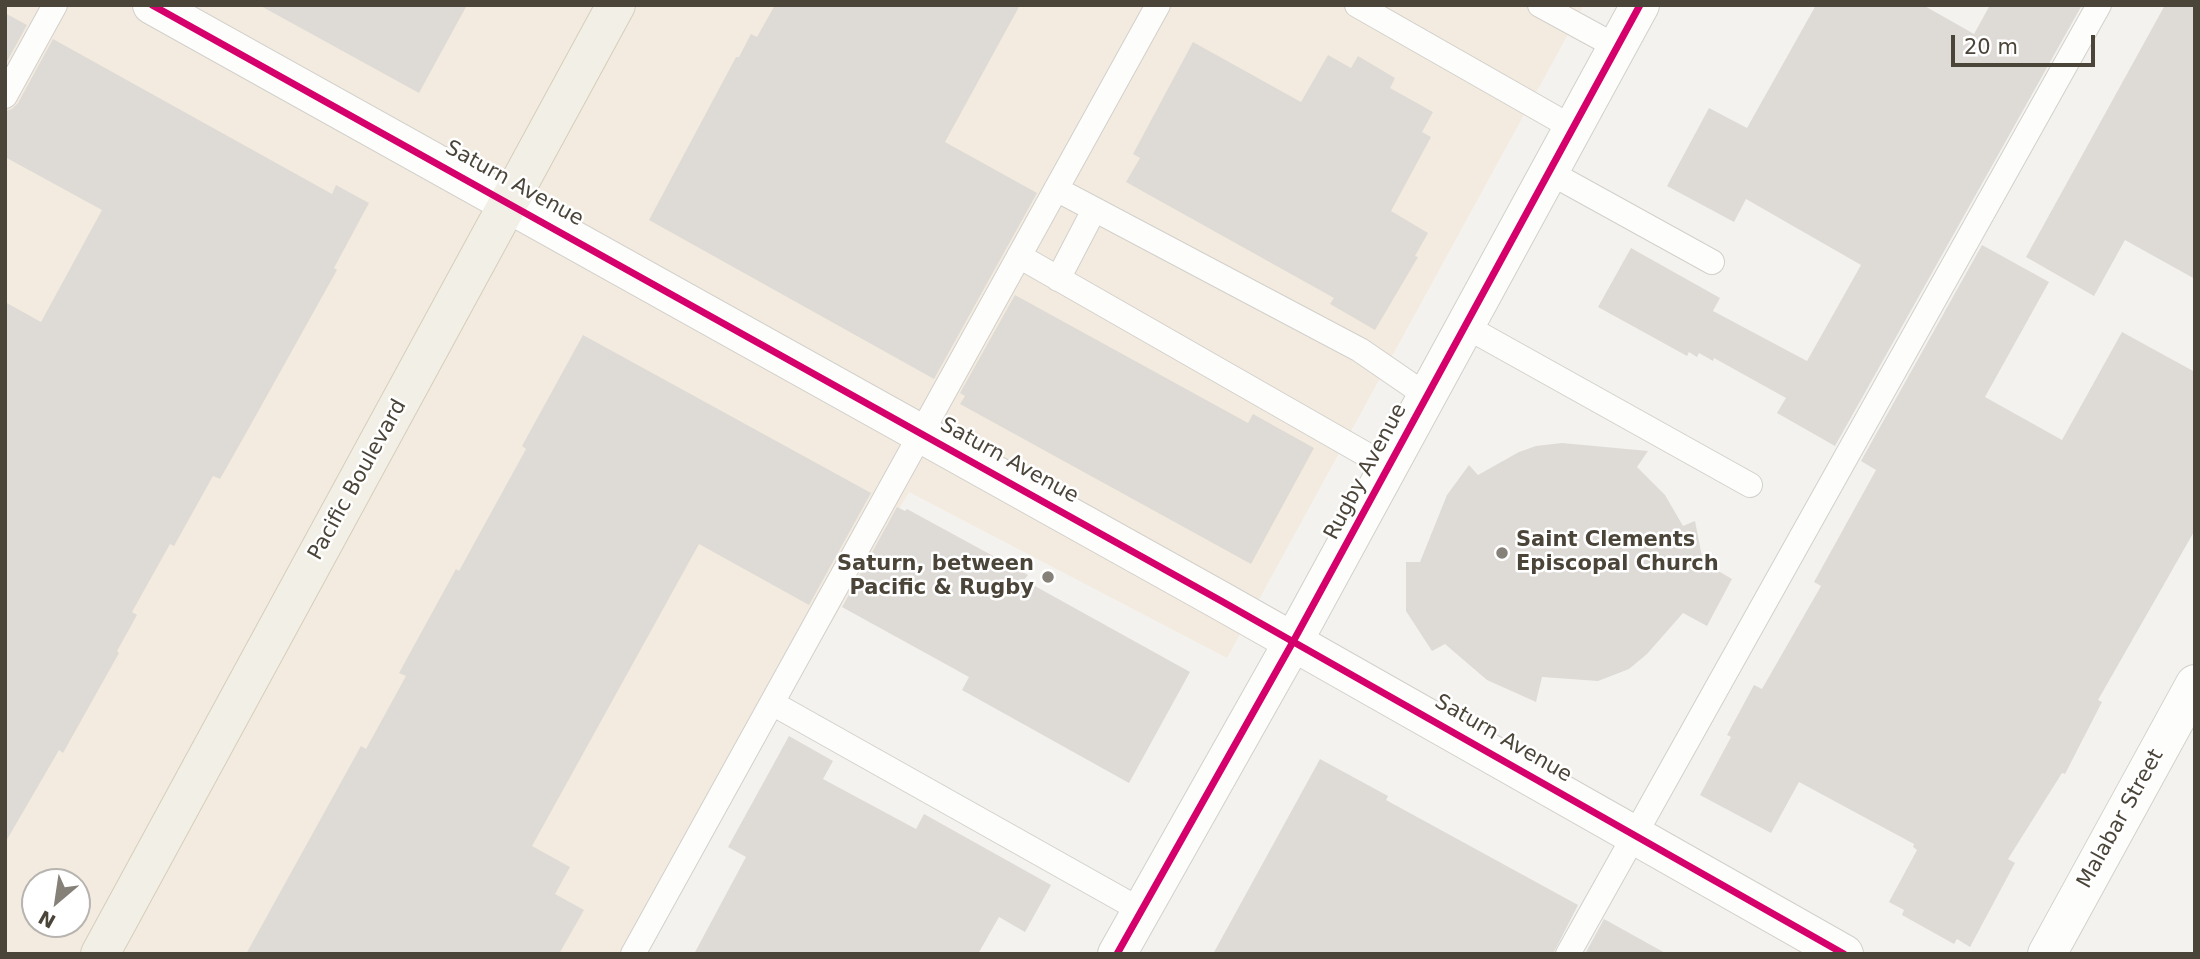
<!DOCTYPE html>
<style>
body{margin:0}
#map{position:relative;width:2200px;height:959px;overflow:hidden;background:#f4f2ee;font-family:"DejaVu Sans",sans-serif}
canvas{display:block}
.frame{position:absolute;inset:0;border:7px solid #4b4439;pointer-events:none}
.north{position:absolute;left:21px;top:868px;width:70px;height:70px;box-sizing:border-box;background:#fff;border:2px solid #b7b4b0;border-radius:50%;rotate:209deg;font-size:19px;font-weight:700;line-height:28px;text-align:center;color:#4b4439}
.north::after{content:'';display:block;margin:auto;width:24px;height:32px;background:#868178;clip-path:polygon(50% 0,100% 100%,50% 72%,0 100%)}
.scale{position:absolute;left:1951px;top:35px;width:144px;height:32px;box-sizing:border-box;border:4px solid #4b4439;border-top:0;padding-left:9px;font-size:21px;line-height:24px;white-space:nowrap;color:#4b4439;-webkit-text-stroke:5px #fff;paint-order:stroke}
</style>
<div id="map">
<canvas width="2200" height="959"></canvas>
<div class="frame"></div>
<div class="north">N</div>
<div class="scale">20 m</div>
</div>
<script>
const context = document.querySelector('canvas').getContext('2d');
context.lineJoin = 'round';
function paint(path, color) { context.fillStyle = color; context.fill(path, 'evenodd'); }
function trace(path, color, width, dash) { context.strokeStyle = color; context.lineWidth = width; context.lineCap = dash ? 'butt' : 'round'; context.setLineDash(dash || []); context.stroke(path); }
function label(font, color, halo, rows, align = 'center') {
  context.font = font + ' "DejaVu Sans",sans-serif'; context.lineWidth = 5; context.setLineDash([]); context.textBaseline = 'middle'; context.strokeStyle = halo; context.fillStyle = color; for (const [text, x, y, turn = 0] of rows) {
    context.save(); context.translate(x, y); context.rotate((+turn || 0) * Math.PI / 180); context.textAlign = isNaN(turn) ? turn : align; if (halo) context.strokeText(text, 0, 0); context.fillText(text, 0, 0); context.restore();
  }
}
paint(new Path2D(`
 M5,5H1584L1227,658L909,492L635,954H5ZM35,882H77V924H35Z`), '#f3ebdf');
paint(new Path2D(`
 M259,5H467L419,93Z
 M775,5H1020L945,142L1037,193L934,379L649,220L736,57H739L751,34L757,37Z
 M1816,5H1923L1974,34L1990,5H2082L1835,446L1777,413L1786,398L1714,358L1713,361L1699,353L1697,357L1689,352L1687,356L1598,307L1631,248L1720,298L1713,311L1807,361L1861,265L1746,199L1734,222L1667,186L1709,108L1747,128Z
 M2165,5H2195V279L2125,240L2094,296L2026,257Z
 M5,13L27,25L5,65Z
 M53,39L332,194L336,185L369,203L334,268L337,270L245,435L220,479L213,476L174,546L170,544L132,612L137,615L117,651L119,653L63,753L59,750L5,843V302L41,322L102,210L5,157V111L12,109L18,103Z
 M1193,42L1301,102L1328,55L1351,68L1358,56L1395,78L1390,88L1433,112L1422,132L1431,137L1391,211L1428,233L1415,256L1418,257L1375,330L1330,304L1334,298L1126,182L1140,158L1133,154Z
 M1982,245L2049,282L1985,397L2062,440L2122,332L2195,372V530L2098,700L2102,702L2065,774L2062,773L2008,859L2015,863L1970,947L1957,939L1954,944L1902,915L1904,910L1889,902L1917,850L1913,847L1914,844L1799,782L1771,833L1700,795L1731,737L1727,735L1754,685L1762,689L1821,586L1814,582L1876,470L1861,461Z
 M1015,295L1248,423L1253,414L1314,448L1251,564L960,404L965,396L960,393Z
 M583,335L871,493L809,605L699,544L532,846L570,867L555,894L584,910L559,954H246L361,746L366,749L406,676L399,673L456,569L459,571L526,449L522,446Z
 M1562,443L1648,451L1637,467L1665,495L1683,526L1695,521L1703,562L1732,579L1707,626L1683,613L1647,654L1629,669L1598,681L1542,677L1536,702L1487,680L1445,644L1432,651L1406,611V562H1420L1447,495L1469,465L1478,475L1519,452L1536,446Z
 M897,507L905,511L907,509L1028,575L1024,580L1190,672L1129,783L962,690L969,677L842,607Z
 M789,736L833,761L823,779L916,829L924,814L1051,885L1025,932L999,917L978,954H694L746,857L728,847Z
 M1320,759L1388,796L1386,800L1578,905L1553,954H1213Z
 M1604,919L1667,954H1585Z`), '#dedbd6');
const service = new Path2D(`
 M1357,5L1573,128
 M1540,5L1617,47
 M5,96L55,5
 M1549,172L1712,262
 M1056,189L1360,350L1427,396
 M1019,256L1388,467
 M1058,279L1094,210
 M1465,326L1750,485
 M772,703L1142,911
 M633,954L1158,5
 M1568,954L2099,5`);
const minor = new Path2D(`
 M1117,954L1294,640L1640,5
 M2047,954L2195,684`);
const tertiary = new Path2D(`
 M152,5C719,317 1282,634 1844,954`);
const primary = new Path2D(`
 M100,954L616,5`);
trace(service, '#d2d0cb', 26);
trace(minor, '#d2d0cb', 40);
trace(tertiary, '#d2d0cb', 40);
trace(primary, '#d6cebb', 40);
trace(service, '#fdfdfc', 24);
trace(minor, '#fdfdfc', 38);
trace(tertiary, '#fdfdfc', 38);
trace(primary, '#f2efe6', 38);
trace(new Path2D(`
 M152,5C719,317 1282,634 1844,954
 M1117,954L1294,640L1640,5`), '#d6006c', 7);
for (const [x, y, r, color] of [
 [1502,553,7,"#868178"],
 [1048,577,7,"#868178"]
]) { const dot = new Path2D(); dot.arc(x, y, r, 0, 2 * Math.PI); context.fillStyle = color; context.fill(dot); trace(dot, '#fff', 2.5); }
label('21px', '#4b4439', '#fff', [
 ["Saturn Avenue",514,184,29],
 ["Saturn Avenue",1009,461,29],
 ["Rugby Avenue",1366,472,-62],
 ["Pacific Boulevard",358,480,-61],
 ["Saturn Avenue",1503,739,30],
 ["Malabar Street",2121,819,-61]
]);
label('bold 21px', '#4b4439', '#fff', [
 ["Saint Clements",1516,541],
 ["Episcopal Church",1516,565],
 ["Saturn, between",1034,565,"right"],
 ["Pacific & Rugby",1034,589,"right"]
], 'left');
</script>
